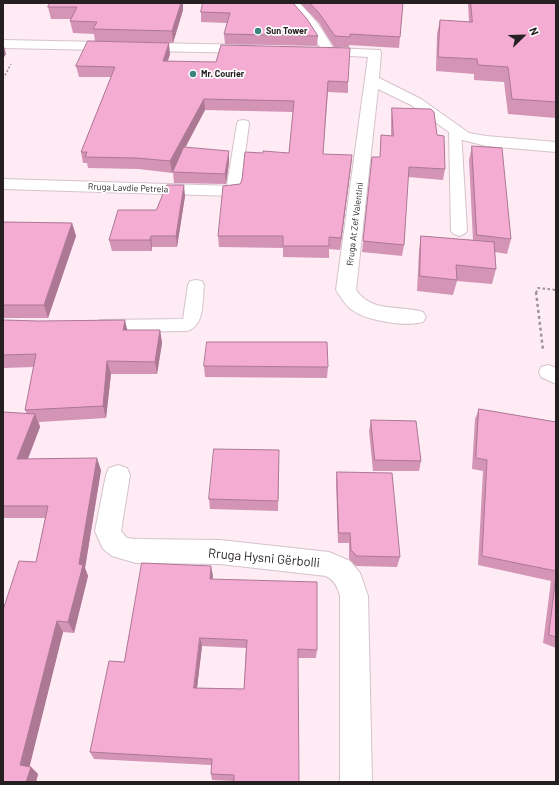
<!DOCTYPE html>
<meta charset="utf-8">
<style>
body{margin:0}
#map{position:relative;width:559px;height:785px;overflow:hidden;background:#feebf4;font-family:Barlow,sans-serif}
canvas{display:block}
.frame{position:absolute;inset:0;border:4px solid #261f22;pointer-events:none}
.north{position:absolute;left:503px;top:16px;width:40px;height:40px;-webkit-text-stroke:3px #fff;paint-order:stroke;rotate:67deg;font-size:11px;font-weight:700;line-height:16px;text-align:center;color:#261f22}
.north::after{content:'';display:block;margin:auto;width:14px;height:18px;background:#261f22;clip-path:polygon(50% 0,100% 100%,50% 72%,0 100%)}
</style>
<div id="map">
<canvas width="559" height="785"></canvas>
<div class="frame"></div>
<div class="north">N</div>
</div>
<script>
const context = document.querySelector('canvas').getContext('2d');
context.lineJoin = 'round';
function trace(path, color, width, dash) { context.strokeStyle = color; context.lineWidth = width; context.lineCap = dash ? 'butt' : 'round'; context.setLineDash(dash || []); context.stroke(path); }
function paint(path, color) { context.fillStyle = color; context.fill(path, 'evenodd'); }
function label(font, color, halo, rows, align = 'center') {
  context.font = font + ' Barlow,sans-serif'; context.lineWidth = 3.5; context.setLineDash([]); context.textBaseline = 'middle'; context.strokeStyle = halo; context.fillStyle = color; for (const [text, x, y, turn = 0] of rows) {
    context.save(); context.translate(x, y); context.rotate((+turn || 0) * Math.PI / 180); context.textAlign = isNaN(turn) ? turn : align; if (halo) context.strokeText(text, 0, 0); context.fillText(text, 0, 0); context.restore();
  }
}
const lane = new Path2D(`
 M243,120L248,121L249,124L240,191L238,194L233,195L228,194L226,191L237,124L238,121Z
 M455,126L460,127L461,130L467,231L464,234L459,236L454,234L451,231L449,130L450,127Z
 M196,280L202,281L204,285C202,301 205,326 187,331L101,332L95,330L92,326L95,322L101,320L183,319L188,285L190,281Z
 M548,365L556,368V384L541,377L539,372L541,367Z`);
const street = new Path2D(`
 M286,3H299C313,16 324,31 333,48L380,50L381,53L379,78L421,99L469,133L486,136L556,142V152L486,146L459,139L411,105L378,89L356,290C372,313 399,305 423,312L426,317L423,322C406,327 367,321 352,310C345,305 341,297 336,290L368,57L315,54L314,51L315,48L320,47L308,28Z
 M3,40L250,45L255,46L256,49L255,52L250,53L3,48Z
 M3,179L233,186L239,187L241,191L239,195L233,196L3,189Z
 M118,465L127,468L130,475L121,531L127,538L136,539L220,540L329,552L350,561L360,573L368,596L372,782H340V596C338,587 334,580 326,576L220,564L136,563L112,556L103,549L95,531L106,475L109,468Z`);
trace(lane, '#d5c3cc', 2);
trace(street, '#d5c3cc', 2);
trace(new Path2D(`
 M3,79L11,64`), '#a09298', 1.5, [2, 2]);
trace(new Path2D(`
 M536,293L538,288L556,290`), '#a09298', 2, [2.5, 2.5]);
trace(new Path2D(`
 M536,292L543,350`), '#a09298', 2.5, [3, 3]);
paint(lane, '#fff');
paint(street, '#fff');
paint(new Path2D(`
 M183,3V10L173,43L95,41L94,34L73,33L70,21L72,19H51L48,7Z
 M203,3L318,36L317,46L225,44L224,34L227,23L201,22V12Z
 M300,3H403L399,48L349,45V47H334L319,23Z
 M468,3H556V118L508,114L504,82L474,80V74L436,71L437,34L440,20L469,22Z
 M170,54L168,61L348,82V93L328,92L323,154L351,166L340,250L329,249V258L283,257V248L219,247L218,236L240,184L263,153H289L293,112L205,110L185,147L229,162L226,184L174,183L173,172L178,161L172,173L139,169L88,168L87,163H83L81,152L111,77H79L76,66Z
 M392,108L437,135L445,169L443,180L408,177L404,245L402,256L362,252L372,157H380L381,135L391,136V118Z
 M472,146L511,239L507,254L495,252L496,269L492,284L457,281L453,295L417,291L419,251L421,236L473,240L469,160Z
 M185,196L177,247H152V251H112L109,240L156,210Z
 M3,222L72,223L76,236L48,318H3Z
 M3,320L127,330H160L162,343L157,374H111L106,418L39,422L40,427L28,459L101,470L85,568L88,576L74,633L63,632L29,767H31L38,774L36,782H3L36,562L45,518H3V412L27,414L25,410L34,367L3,368Z
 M204,366L328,367L327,378L205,377Z
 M479,409L556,422V648L543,643L551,581L478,565L483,471L472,469L475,419Z
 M371,420L421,461L419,471H373L369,431Z
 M279,461L278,511L210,509L209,499Z
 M337,472L400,557L397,567L356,566L349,559V543H338L336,482Z
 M213,576L212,579L317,650L316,658H298L234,781L212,780L211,774V765L94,759L90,752L124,662ZM202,646L246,648L244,689L197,688Z`), '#d394b5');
paint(new Path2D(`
 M181,3H183V10L173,43L172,31Z
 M3,42L6,54L3,59Z
 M169,43L170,54L164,71L163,61Z
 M204,99L205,110L172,173L170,161Z
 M229,151V162L226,184L225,174Z
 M352,155L351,166L340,250L341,238Z
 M184,185L185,196L177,247L176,236Z
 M72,223L76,236L48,318L44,305Z
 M151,236L152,247V251L150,240Z
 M125,320L128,333L123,330Z
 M160,330L162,343L157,374L155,362Z
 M107,361L111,374L106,418L103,406Z
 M35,414L40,427L23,471L17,459Z
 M97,458L101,470L85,568L88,576L74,633L68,622Z
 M211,566L213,576L211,588L210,579Z
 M57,621L63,632L28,773L20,765Z
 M200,638L202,646L196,696L194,688Z
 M31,767L38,774L36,782H26Z`), '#ac7894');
const building = new Path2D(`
 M50,3H181L172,31L93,29L97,22L70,21L77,7H48Z
 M203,3H293L307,19L318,36L224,34L230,13L201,12Z
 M310,3H403L400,37L350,34V37L335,36L319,13Z
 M471,3H556V102L512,99L508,67L478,65L477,59L438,57L440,20L472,22Z
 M88,41L169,43L163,61L216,62L221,45L350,48L348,82L328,81L323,154L352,155L341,238L329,237V246H283V236H218L223,186L240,184L242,180L245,152L263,153V151L289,153L294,101L204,99L170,161L137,158L85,157L87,152H81L115,67L76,66Z
 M392,108L431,109L434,112L437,135L444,136L445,169L409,167L404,245L363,241L372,157H380L381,135L393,136Z
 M472,146L502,148L511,239L477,235Z
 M184,147L229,151L225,174L173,172Z
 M167,185H184L176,236H151L150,240H109L118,210H156Z
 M3,222L72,223L44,305H3Z
 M421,236L494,242L496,269L456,265L457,280L420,276Z
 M3,320L39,321L125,320L123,330H160L155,362L107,361L103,406L25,410L36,354L3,355Z
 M207,342H327L328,367L204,366Z
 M479,409L556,422V571L482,556L487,460L476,458Z
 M3,412L35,414L17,459L97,458L79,564L83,565L68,622L57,621L20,765L31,767L26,782H3V610L19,561L36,562L48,506H3Z
 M371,420L416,421L421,461L375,460Z
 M214,449L279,450L278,501L209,499Z
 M337,472L392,473L400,557L357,556L351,550L350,533H339Z
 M142,563L211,566L210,579L317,582V650L298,649L299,782H234V775L211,774L212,759L90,752L109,661L124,662ZM200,638L247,640L244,689L194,688Z
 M556,576V637L549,635Z`);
paint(building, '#f5acd3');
trace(building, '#ac7894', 1);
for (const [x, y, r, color] of [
 [258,31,4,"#3d847e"],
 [193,74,4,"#3d847e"]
]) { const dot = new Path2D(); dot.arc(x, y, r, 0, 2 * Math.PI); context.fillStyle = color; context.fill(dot); trace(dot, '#fff', 1.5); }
label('bold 9px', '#261f22', '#fff', [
 ["Sun Tower",266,31],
 ["Mr. Courier",201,74]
], 'left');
label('9px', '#261f22', '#fff', [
 ["Rruga Lavdie Petrela",128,188,2],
 ["Rruga At Zef Valentini",355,224,-83]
]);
label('13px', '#261f22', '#fff', [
 ["Rruga Hysni Gërbolli",264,558,5]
]);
</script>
